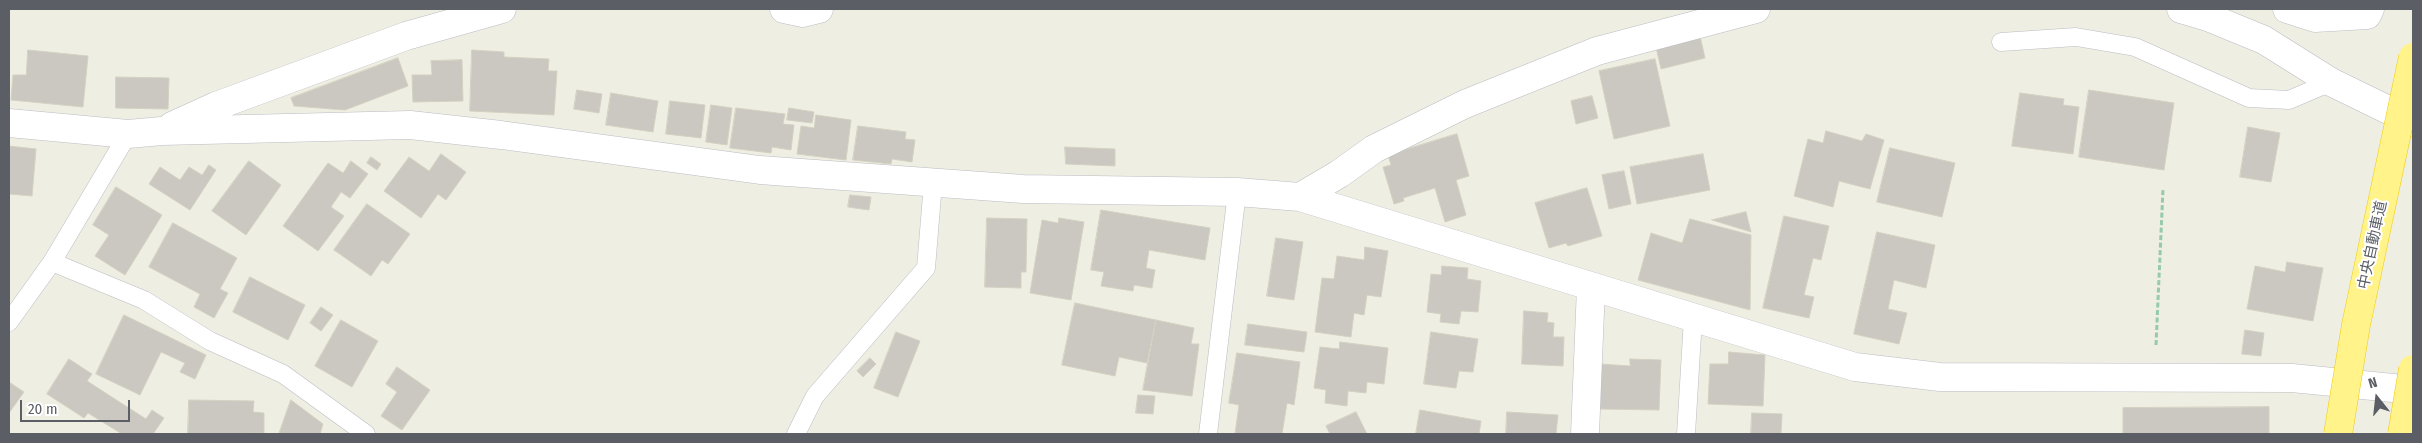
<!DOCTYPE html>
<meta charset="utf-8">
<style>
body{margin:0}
#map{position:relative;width:2422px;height:443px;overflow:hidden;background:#efeee3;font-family:"Fira Sans Condensed",sans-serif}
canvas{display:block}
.frame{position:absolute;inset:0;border:10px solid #5b5e65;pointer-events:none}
.north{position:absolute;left:2352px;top:373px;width:50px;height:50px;-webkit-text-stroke:4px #fff;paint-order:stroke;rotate:344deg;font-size:14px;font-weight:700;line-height:20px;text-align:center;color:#5b5e65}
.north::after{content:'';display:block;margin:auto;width:18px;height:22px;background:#5b5e65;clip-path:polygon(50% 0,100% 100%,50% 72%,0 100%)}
.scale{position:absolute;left:20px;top:400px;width:110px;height:22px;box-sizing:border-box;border:2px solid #5b5e65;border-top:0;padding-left:6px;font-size:15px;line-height:18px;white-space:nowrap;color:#5b5e65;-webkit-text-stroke:4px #fff;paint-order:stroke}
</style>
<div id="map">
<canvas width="2422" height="443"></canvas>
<div class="frame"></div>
<div class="north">N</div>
<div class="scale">20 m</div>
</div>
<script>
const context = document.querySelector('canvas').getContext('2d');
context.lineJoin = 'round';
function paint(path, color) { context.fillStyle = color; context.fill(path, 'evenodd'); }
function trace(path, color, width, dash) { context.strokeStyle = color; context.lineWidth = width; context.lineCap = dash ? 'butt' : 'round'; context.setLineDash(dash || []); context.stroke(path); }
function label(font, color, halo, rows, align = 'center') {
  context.font = font + ' "Fira Sans Condensed","Noto Sans JP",sans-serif'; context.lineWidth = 4; context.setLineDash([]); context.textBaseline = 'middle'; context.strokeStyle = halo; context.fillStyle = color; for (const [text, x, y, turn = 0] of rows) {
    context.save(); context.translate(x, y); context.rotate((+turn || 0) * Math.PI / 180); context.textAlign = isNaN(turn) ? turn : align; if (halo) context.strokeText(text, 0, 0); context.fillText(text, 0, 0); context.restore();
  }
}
const building = new Path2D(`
 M1700,36L1705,58L1661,69L1656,47Z
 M28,50L88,56L83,107L11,100L13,75H26Z
 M472,50L504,52V57L549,59L548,71H557L554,115L470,111Z
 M398,58L408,86L345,110L294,106L291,98Z
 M1655,59L1670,126L1614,139L1599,71Z
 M462,60L463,101L413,102L412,75H432L431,61Z
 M116,77L169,78L168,109L116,108Z
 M577,90L602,94L599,113L574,109Z
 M2089,90L2174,103L2164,170L2079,157Z
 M611,93L658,101L653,132L606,125Z
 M2020,93L2064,99L2063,105L2079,107L2073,154L2012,146Z
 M1592,96L1598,118L1576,124L1571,101Z
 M670,101L705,105L701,138L666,134Z
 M711,105L732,108L727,145L706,142Z
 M736,108L785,114L783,124L794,125L791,150L772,147L771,153L730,148Z
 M789,108L814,112L812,123L787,120Z
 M816,115L851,120L846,160L797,154L801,126L814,128Z
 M858,126L906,132L905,139L915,140L912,162L892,159L891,164L853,160Z
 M2248,127L2280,133L2271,182L2240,177Z
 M1826,131L1862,141L1866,134L1884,140L1870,189L1839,181L1833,207L1794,196L1808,139L1823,143Z
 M1457,134L1469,176L1456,180L1466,215L1445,222L1435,188L1403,198L1404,201L1394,204L1383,167L1391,165L1388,155Z
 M9,146L36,149L32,196L9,194Z
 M1065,147L1115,149V166L1066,164Z
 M1890,148L1955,163L1942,217L1877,202Z
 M441,154L466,172L446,200L438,194L421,218L384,191L409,157L429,171Z
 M1703,154L1710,190L1637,204L1630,167Z
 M371,157L381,164L377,170L367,163Z
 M249,161L281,185L246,235L212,211Z
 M351,161L368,174L350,198L341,192L331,207L344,216L318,251L283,226L328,163L343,173Z
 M209,165L216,170L190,210L149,184L160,167L180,180L189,167L202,175Z
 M1624,171L1631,204L1609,209L1602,175Z
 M116,187L162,215L125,275L95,256L109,235L93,225Z
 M1587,188L1602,236L1568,246L1566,243L1549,248L1535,203Z
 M850,195L871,197L869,210L848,207Z
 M367,204L410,234L388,264L382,260L371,276L334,250Z
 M1101,210L1210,228L1205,260L1149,250L1146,268L1155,270L1152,288L1134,285L1133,291L1101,286L1104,272L1091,270Z
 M1746,212L1751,232L1712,220Z
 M1784,216L1829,226L1821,260L1813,258L1804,295L1814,297L1809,318L1763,308Z
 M987,218L1027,219L1026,272H1021V288L985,287Z
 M1059,218L1084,222L1071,300L1030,293L1042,220L1058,223Z
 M1690,219L1751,235L1750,310L1638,280L1651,233L1682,243Z
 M173,223L237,258L220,289L228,293L214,318L194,307L200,294L149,267Z
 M1877,232L1935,245L1926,288L1894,280L1888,309L1907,313L1899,344L1854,334Z
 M1276,238L1303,242L1294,300L1267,296Z
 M1365,247L1388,251L1381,297L1367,295L1364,315L1354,313L1351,337L1315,332L1322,278L1334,279L1337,256L1364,260Z
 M2287,262L2323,268L2313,321L2247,309L2255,266L2285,272Z
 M1442,266L1468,268L1467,279L1481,281L1478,312L1461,311L1459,324L1440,322L1441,314L1427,312L1431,274L1441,275Z
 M250,277L305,305L288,340L233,312Z
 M1075,303L1156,320L1147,363L1119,357L1115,376L1062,365Z
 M321,307L333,315L321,331L310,323Z
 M1524,311L1548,313L1547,322L1554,323L1553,337H1564L1563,366L1522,364Z
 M124,315L206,355L195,379L180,372L185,363L161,352L140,395L96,374Z
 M341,320L378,341L352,387L315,366Z
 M1156,320L1194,328L1191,344H1199L1192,396L1143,390Z
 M1248,324L1307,332L1304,352L1245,345Z
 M2245,330L2264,333L2261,356L2242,354Z
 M896,332L920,341L898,397L874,388Z
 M1431,332L1478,339L1473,372L1459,371L1456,388L1424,384Z
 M1340,342L1388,348L1384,384L1367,382L1366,393L1348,391L1347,406L1325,403L1326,390L1314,388L1320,347L1339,349Z
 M1729,352L1765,355L1763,406L1708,404L1710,364H1728Z
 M1237,353L1300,362L1294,405L1287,403L1282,434H1235L1239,405L1229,403Z
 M870,358L876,364L863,377L857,371Z
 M69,359L92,374L87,381L146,419L152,410L164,418L153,434H122L88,413L84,418L47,394Z
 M1630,359L1661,360L1659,410L1599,409L1601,364L1630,366Z
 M397,367L430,390L402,430L381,416L397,392L386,384Z
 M9,382L24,392L9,413Z
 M1138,395L1155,396L1153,414L1136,413Z
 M189,400L254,401L253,412L264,413V433L188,434Z
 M291,400L323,424L320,434H279Z
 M2269,407V434H2123V408Z
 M1420,410L1481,421L1479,434H1416Z
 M1356,412L1367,434H1330L1326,426Z
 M1507,412L1558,415L1556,434H1506Z
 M1752,413L1782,414L1781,434H1751Z`);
paint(building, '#cac8c0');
trace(building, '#d4d1c1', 1);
const service = new Path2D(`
 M2001,42L2076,37L2135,47L2249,98L2289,100L2331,82
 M52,262L144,300L210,341L283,374L366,434
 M9,322L52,262L128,134
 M796,434L815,396L926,268L933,183
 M1208,434L1237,192
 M1686,434L1693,318`);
const minor = new Path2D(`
 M784,9L803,13L819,9
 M2181,9L2208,17L2264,40L2331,82L2413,122
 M2287,9L2315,18L2367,15L2370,9
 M9,123L128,134L162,131L410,125L501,135L760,170L1023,189L1237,192L1300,197L1855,367L1940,377L2292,378L2413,390
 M172,126L216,106L406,36L502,9
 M1300,197L1339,174L1374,149L1465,104L1597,51L1756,9
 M1585,434L1591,287`);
trace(service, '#bbbcc3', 19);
trace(minor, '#bbbcc3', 29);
trace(new Path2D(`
 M2156,345L2163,189`), '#96caac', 3, [5, 2.5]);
trace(service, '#fff', 18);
trace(minor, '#fff', 28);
const motorwayBridge = new Path2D(`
 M2338,434L2356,325L2413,57
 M2402,434L2413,369`);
trace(motorwayBridge, '#f1ca00', 29, []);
trace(motorwayBridge, '#fff389', 28);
label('15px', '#5b5e65', '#fff', [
 ["中央自動車道",2373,245,-78]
]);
</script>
